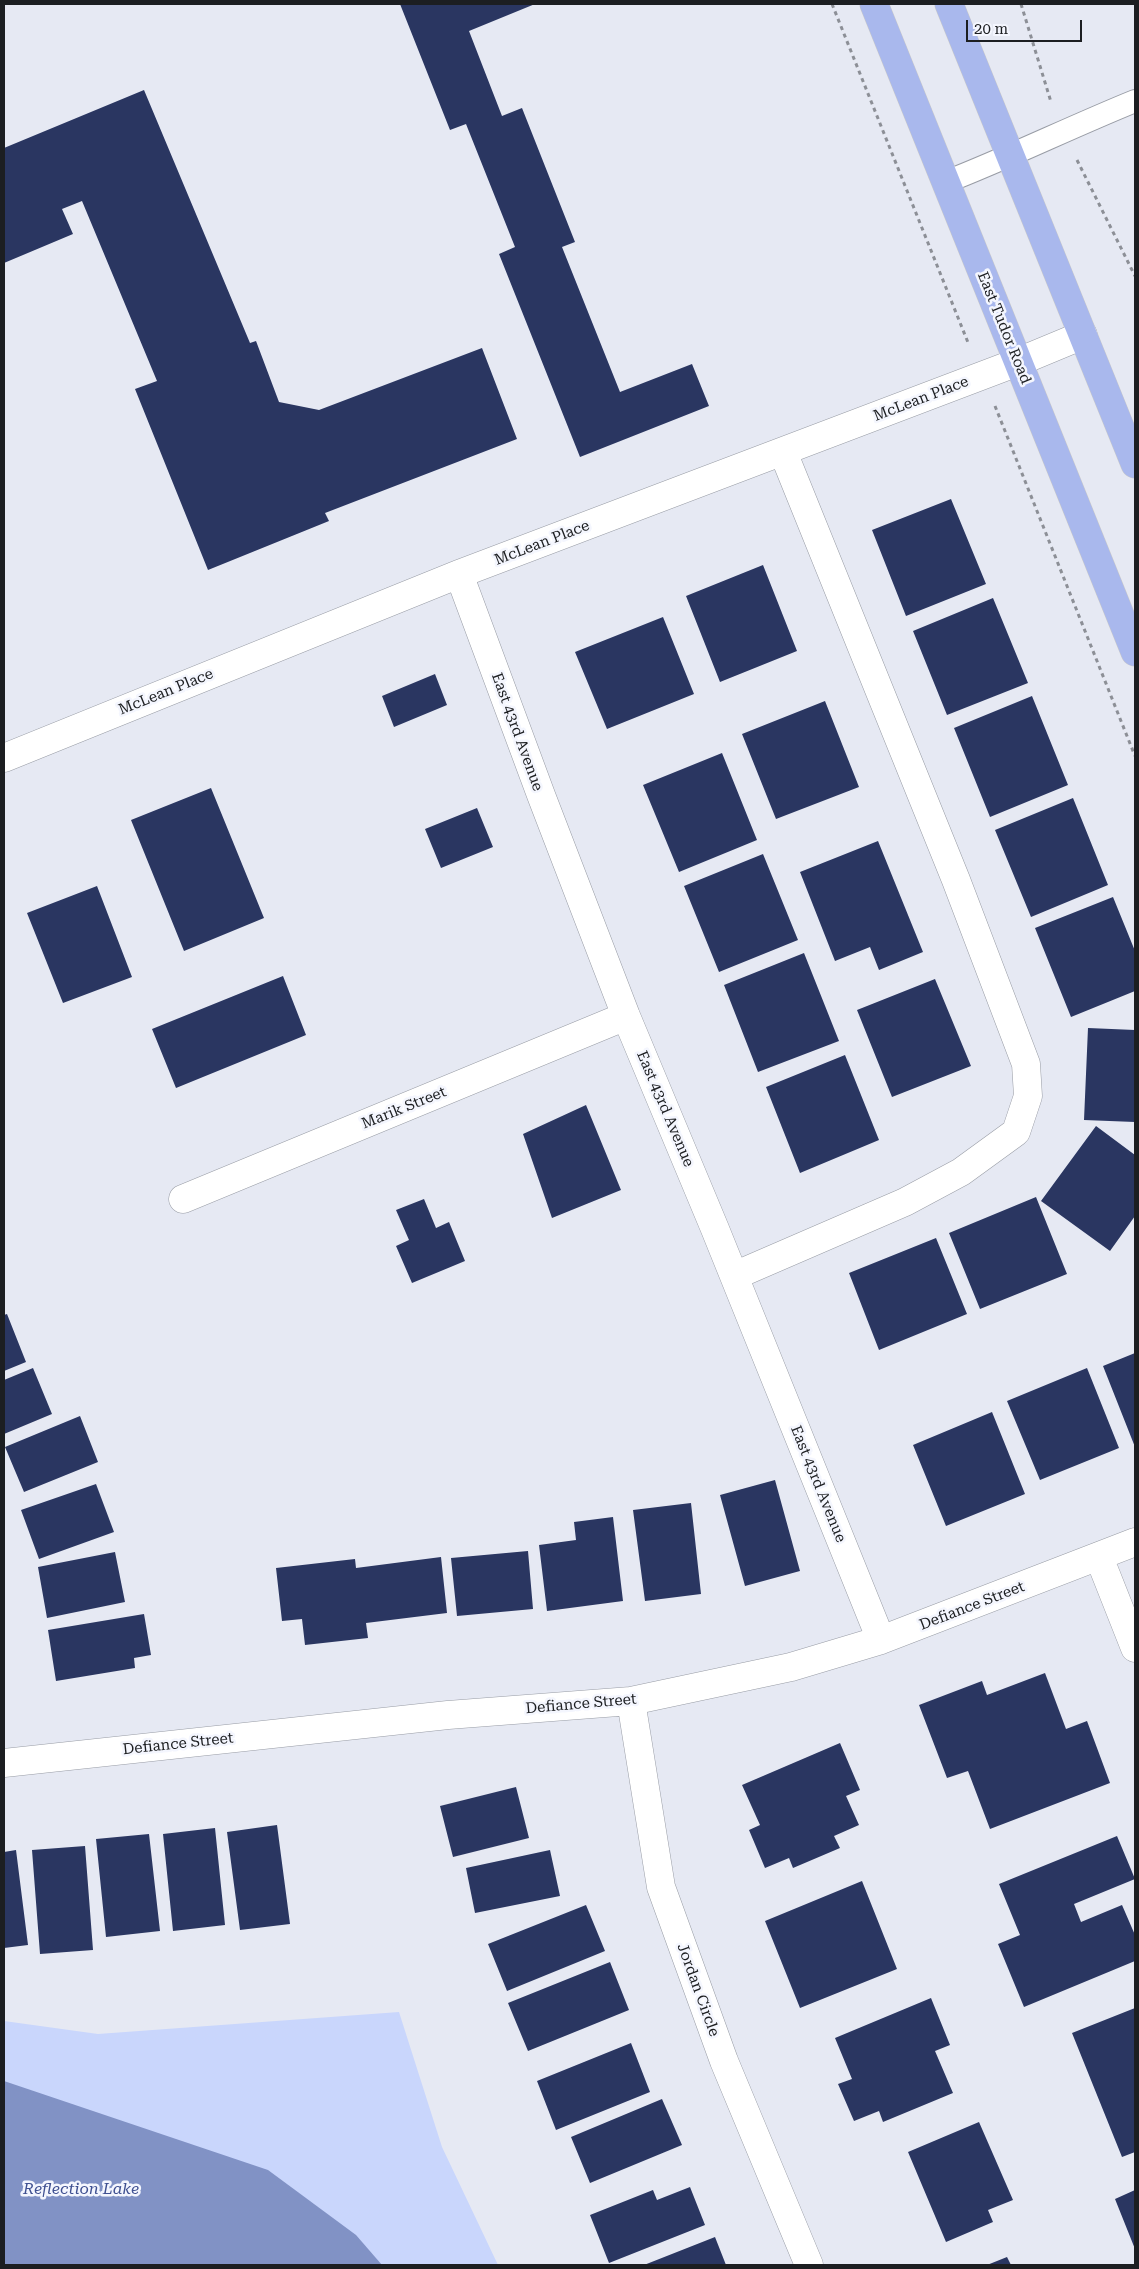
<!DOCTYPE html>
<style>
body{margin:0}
#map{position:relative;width:1139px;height:2269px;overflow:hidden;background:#e6e9f3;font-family:"Roboto Serif",serif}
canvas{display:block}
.frame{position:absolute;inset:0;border:5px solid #1c1e21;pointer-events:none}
.scale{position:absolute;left:966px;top:20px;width:116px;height:22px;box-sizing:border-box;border:2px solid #1c1e21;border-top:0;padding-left:6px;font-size:15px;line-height:18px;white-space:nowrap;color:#1c1e21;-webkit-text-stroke:4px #f4f6fe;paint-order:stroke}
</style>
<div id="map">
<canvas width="1139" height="2269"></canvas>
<div class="frame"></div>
<div class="scale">20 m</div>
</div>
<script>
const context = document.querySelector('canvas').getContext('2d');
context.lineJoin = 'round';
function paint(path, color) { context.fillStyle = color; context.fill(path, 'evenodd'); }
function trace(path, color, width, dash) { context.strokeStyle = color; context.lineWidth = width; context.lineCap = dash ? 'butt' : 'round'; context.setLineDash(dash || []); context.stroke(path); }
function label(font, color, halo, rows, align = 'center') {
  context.font = font + ' "Roboto Serif",serif'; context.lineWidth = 5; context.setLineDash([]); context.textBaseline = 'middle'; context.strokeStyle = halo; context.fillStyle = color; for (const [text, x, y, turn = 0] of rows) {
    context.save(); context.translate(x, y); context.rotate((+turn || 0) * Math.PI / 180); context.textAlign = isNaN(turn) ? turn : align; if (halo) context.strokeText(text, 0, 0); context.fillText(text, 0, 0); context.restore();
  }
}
paint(new Path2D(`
 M399,2012L442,2147L498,2265H4V2021L98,2034Z`), '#c9d6fc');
paint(new Path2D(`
 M4,2081L268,2170L356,2235L382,2265H4Z`), '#8192c5');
paint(new Path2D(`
 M400,4H535L469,31L502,116L522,108L575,242L562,247L620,392L692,364L709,406L580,457L499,254L515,247L466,124L450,130Z
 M144,90L250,343L256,341L279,402L319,410L482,348L517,439L325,513L329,521L208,570L135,389L157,381L82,201L62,209L73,234L4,263V148Z
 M951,499L986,584L906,616L872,530Z
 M763,565L797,651L720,682L686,596Z
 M993,598L1028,683L947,715L913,631Z
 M663,617L694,694L607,729L575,652Z
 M435,674L447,705L394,727L382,696Z
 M1032,696L1068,785L990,817L954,728Z
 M825,701L859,787L776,819L742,734Z
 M722,753L757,840L679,872L643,785Z
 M211,788L264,918L184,951L131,820Z
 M1073,798L1108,885L1031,917L995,830Z
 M477,808L493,847L441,868L425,829Z
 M878,841L923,952L879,970L870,947L835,961L800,872Z
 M763,854L798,940L719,972L684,886Z
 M97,886L132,977L63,1003L27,913Z
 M1113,897L1135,951V991L1071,1017L1035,928Z
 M804,953L839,1041L758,1072L724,985Z
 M283,976L306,1035L176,1088L152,1029Z
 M935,979L971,1066L892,1097L857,1010Z
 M1088,1028L1135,1030V1122L1084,1120Z
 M845,1055L879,1140L800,1173L766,1087Z
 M586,1105L621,1190L552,1218L523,1134Z
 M1096,1126L1135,1155V1216L1110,1251L1041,1201Z
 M1036,1197L1067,1274L980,1309L949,1233Z
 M424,1199L436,1228L449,1222L465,1261L412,1283L396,1246L409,1240L396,1210Z
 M936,1238L967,1314L879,1350L849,1273Z
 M7,1314L26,1362L4,1371V1315Z
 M1135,1353V1447L1103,1366Z
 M33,1368L52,1414L4,1434V1380Z
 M1087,1368L1119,1448L1040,1480L1007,1401Z
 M992,1412L1025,1494L946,1526L913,1445Z
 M80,1416L98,1462L24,1492L5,1447Z
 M775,1480L800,1571L745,1586L720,1495Z
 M96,1484L114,1532L39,1559L21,1510Z
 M691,1503L701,1594L645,1601L633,1510Z
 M613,1517L623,1601L547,1611L539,1545L576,1540L574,1522Z
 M528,1551L533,1609L457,1616L451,1558Z
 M115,1552L125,1602L47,1618L38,1567Z
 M441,1557L447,1613L366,1623L368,1638L305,1645L302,1619L282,1621L276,1568L355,1559L356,1568Z
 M144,1614L151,1655L134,1658L135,1668L56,1681L48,1630Z
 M1045,1673L1066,1729L1087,1721L1110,1783L990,1829L968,1771L947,1778L919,1705L982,1681L987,1695Z
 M840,1743L860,1790L846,1796L859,1825L834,1836L840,1848L793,1868L789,1858L765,1868L749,1830L760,1825L742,1785Z
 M516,1787L529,1838L453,1857L440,1806Z
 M277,1825L290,1924L240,1930L227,1832Z
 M215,1828L225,1925L173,1931L163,1834Z
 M149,1834L160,1931L106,1937L96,1839Z
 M1117,1836L1135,1879L1074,1904L1081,1922L1122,1905L1135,1935V1961L1024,2007L998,1944L1020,1935L999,1884Z
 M85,1846L93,1950L40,1954L32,1850Z
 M16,1850L28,1945L4,1948V1852Z
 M550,1850L560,1896L475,1913L466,1868Z
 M862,1881L897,1969L800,2008L765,1921Z
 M586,1905L605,1951L507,1991L488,1944Z
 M610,1962L629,2010L528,2051L508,2003Z
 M931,1998L950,2045L935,2051L953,2093L883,2122L879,2111L854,2121L838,2084L852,2079L835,2038Z
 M1135,2008V2152L1122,2157L1072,2033Z
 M631,2043L650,2092L556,2130L537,2081Z
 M662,2099L682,2145L590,2183L571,2137Z
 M979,2122L1013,2200L988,2210L993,2222L946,2242L908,2152Z
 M690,2187L705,2225L609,2263L590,2215L653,2190L657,2200Z
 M1135,2190V2249L1115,2199Z
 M715,2237L726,2265H644Z
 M1007,2257L1011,2265H987Z`), '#2a3661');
const lane = new Path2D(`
 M946,182C1010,157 1071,127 1135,101`);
const street = new Path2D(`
 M459,574L541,795L626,1016L715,1229L881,1640
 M4,758L459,574L1018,362L1083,335
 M183,1199L626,1016
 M734,1276L905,1202L961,1172L1016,1132L1028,1096L1026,1064L956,880L783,452
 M1099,1557L1135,1648
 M631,1701L661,1887L724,2061L809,2265
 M4,1763L448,1715L631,1701L791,1667L881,1640L1135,1542`);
const primary = new Path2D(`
 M874,4L1135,652
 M949,4L1135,464`);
trace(lane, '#989ca5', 24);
trace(street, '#989ca5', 29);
trace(primary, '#c9c9ca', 29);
trace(new Path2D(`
 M832,4L969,345
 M1021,4L1051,102
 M1077,160L1135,276
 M995,406L1135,756`), '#8c8f96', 3, [4, 4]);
trace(lane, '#fff', 22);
trace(street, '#fff', 28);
trace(primary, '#a9b8ed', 28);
label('15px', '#1c1e21', '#f4f6fe', [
 ["East Tudor Road",1004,328,68],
 ["McLean Place",921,399,-21],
 ["McLean Place",542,543,-21],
 ["McLean Place",166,692,-22],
 ["East 43rd Avenue",517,732,70],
 ["Marik Street",404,1108,-22],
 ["East 43rd Avenue",665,1109,67],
 ["East 43rd Avenue",818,1484,68],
 ["Defiance Street",972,1606,-21],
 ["Defiance Street",581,1704,-5],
 ["Defiance Street",178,1744,-6],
 ["Jordan Circle",698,1990,70]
]);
label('italic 16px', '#3f5091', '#f4f6fe', [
 ["Reflection Lake",81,2189]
]);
</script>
